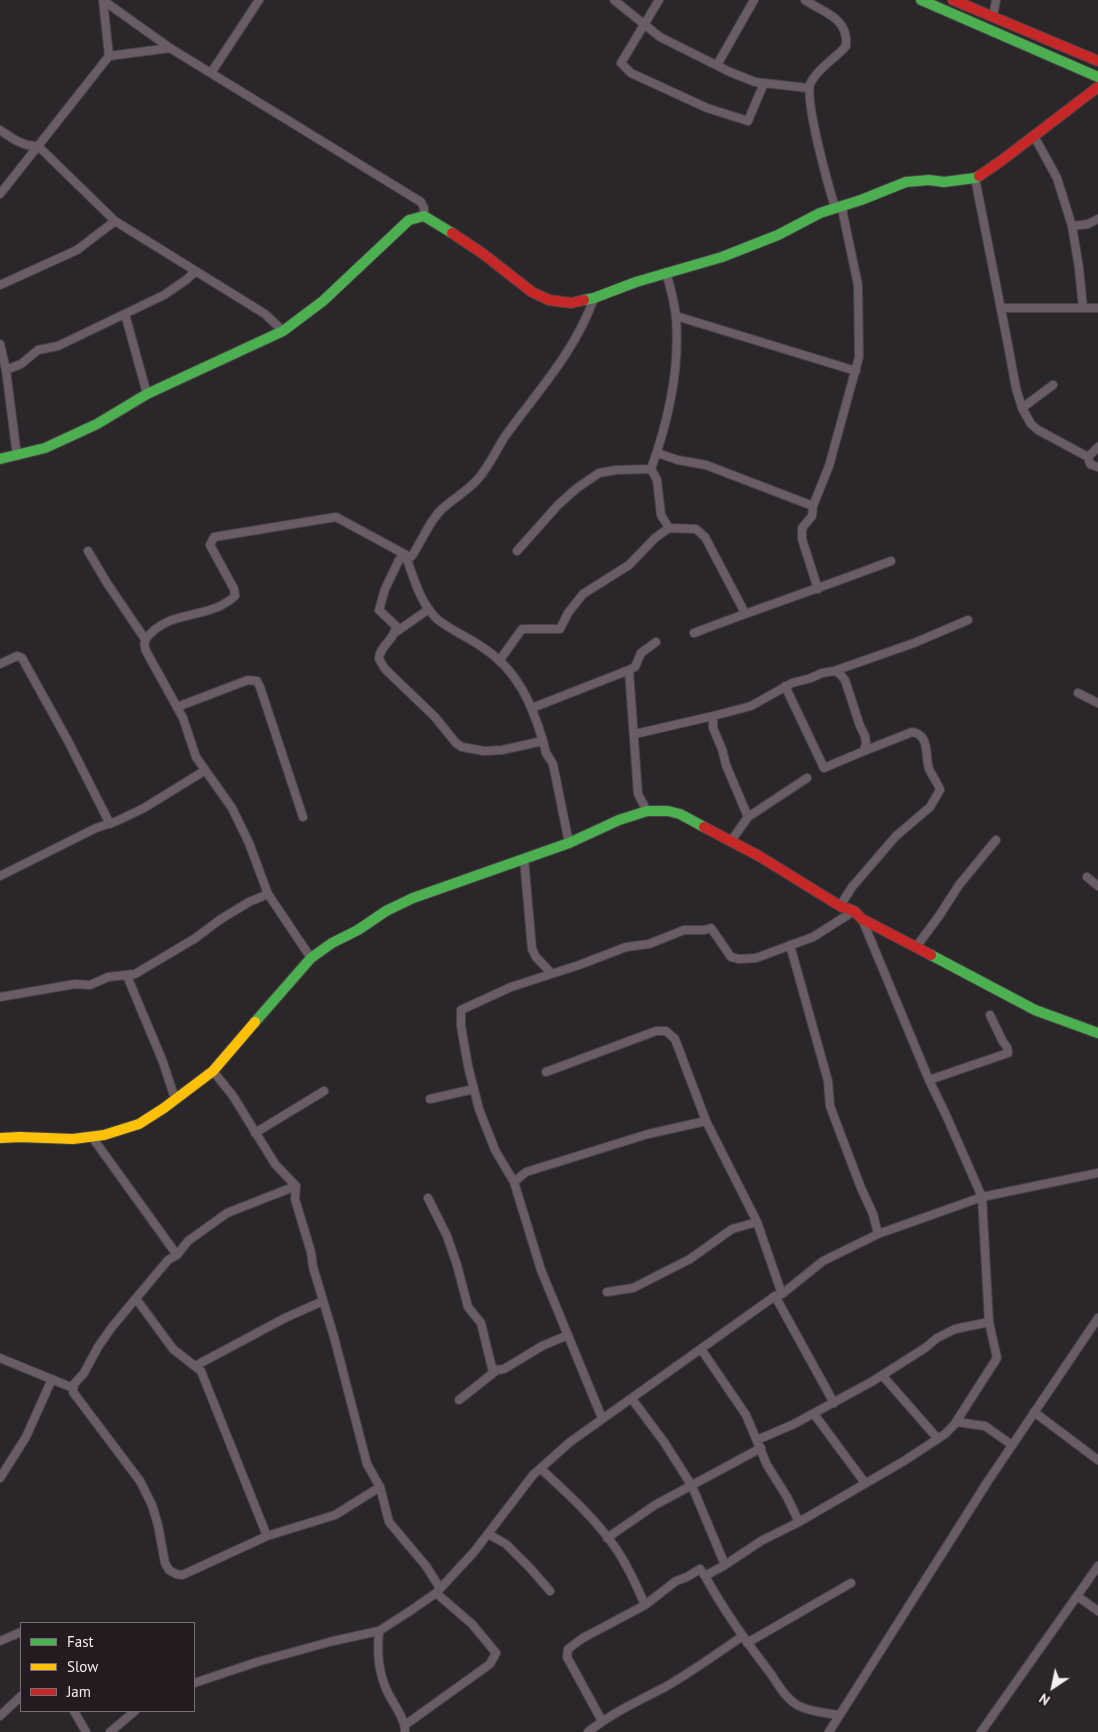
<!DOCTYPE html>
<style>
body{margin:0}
#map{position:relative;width:1098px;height:1732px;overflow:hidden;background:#2b2629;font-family:"PT Sans",sans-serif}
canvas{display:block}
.legend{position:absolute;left:20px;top:1622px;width:175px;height:90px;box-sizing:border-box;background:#231b20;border:1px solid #776f74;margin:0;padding:6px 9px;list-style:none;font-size:15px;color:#f4eef1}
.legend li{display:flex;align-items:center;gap:10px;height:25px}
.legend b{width:25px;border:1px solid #776f74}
.north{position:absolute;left:1028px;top:1662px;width:50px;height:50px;-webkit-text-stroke:4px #231b20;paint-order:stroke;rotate:214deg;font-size:14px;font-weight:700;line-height:20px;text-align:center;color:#f4eef1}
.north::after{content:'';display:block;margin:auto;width:18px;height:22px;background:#f4eef1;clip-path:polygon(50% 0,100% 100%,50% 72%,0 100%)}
</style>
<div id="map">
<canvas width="1098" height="1732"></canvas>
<ul class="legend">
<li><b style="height:6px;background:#4caf50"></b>Fast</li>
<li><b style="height:6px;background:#ffc107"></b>Slow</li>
<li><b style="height:6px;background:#c62828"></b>Jam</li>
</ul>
<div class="north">N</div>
</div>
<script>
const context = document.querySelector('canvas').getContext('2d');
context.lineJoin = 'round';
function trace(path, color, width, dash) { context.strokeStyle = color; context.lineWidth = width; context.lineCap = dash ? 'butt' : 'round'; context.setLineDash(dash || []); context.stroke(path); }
const street = new Path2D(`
 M103,0L109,56L38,146L115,221L265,314L283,331
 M614,0L660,37L730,72L755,82L808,88
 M659,0L621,63L631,73L707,108L748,121L764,83
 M805,0C824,13 849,18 846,46C835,59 819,67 811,82C803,97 829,188 835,207
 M104,1L170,48L421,202L424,208V216
 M993,17L996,0
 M109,56L170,48
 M717,65L754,0
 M211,73L259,0
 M0,130C12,138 23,147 38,146L0,194
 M1034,136L1057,178L1072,226
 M975,178L1008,345L1016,388L1022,408L1031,424L1038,430L1088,457
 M0,285L77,250L115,221
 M1001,308H1098
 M1083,308L1079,268L1072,226L1088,224L1098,219
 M125,314L147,394
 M676,316L856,371
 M0,344L6,370L17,456
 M6,370L21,364L38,350L58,346L164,295L186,280L196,271
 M1022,408L1053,385
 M1098,447L1088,457L1090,464L1098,467
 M657,453L678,460L706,465L813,506L829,466L859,357L858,285L843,214V205
 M813,506L812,516L802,528V539L818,589
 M669,528L696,529L705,537L745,613
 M88,551L107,583L145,639
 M517,551L558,505L577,488L599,473L616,470L651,469
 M406,557C414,578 420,603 437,619C450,630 468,637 482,647C517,669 532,704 543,741
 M396,632L429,609
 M694,633C759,608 826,586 891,561
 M499,661L522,629H560L568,613L583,594L629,565L655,538L669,528L661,515L657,480L651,469C668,422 680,368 676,318C675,303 670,287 666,272
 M0,664L17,656L22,658L68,741L110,824
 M834,671L914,643L968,620
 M785,686L824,768L864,751
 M1078,693L1098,703
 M177,707L248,680L257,681L260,687L303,817
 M532,708L629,670
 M635,734L713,716
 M647,811L638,794L629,670L635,667L641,653L656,642
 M748,817L807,778
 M731,841L748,817L726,765L722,749L713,728V716L751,706L792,683L811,678L822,673L834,671L840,674L845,680L860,726L865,736L866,743L864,751L912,732C930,734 925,756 929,769C932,776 938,783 940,790L930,807L896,836L852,887L840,906
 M569,843L553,764L546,753L543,741L502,750L484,751L462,747L456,743L435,717L385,669L379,659C379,646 395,640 396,626L379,610L385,589L399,560L402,557H411C422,542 428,522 442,509C453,499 467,491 477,480C489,467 496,450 506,435C538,391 576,350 594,298
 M524,859L532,949L536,957L551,973
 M0,876L96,828L117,821L144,808L204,771
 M1087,877L1098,886
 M790,945L828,1081L830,1106L861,1188L873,1214L878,1234
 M916,947L939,916L959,885L996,840
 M311,958L268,894L249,843L232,808L196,757L183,718L146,651C143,643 145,639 150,634C170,614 194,617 218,607C224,604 230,601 235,596L234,589L210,545L214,537L336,517L408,556
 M127,976L163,1062L175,1099
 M0,997L75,984L90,985L108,977L135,974L194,939L221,919L249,902L268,894
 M213,1071L233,1096L275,1164L296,1186L295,1199L311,1252L313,1267L334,1337L367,1464L380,1487L389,1522L426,1566L440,1588
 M546,1072L656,1031H666L675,1039L706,1121L757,1222L782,1294
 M929,1080L1008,1053L1007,1047L1003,1042L990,1015
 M430,1099L474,1089
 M255,1133L324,1091
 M92,1137L177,1255
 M514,1182L526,1172L648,1134L706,1121
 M296,1186L227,1213L188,1241L177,1255L168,1260L112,1327L98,1347L84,1373L74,1384L73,1392L140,1481L152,1505L158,1525L165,1563L169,1570L176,1574L182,1575L189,1572L267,1536L335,1515L380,1487
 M428,1198L447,1236L457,1265L468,1307L481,1323L492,1368L497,1370L504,1369L542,1346L568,1335
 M607,1292L633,1288L690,1259L732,1229L757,1222
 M775,1296L834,1403
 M137,1300L173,1349L201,1371L267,1536
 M701,1349L746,1415L767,1465L787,1497L799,1522
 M0,1358L73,1388
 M195,1366L285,1318L323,1301
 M882,1375L938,1439
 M632,1399L664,1442L692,1486L725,1565
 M459,1400L497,1370
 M1034,1412L1098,1460
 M814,1414L865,1483
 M602,1418L541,1270L514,1182L495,1150L479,1109L468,1066L461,1026V1010L511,987L579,965L626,947L649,944L684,930H704L711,928L731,957L739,959L756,958L813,937L854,911
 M956,1422L985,1426L1012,1445
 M757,1440L794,1424L873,1381L925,1348L937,1338L955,1329L989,1322
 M541,1469C568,1494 596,1519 617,1550C628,1567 637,1586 645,1605
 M0,1478L26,1437L52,1379
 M488,1534L506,1544L530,1568L550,1591
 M607,1538L655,1505L761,1448
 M1077,1596L1098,1566
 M379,1631C377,1654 378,1672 388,1693C394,1705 405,1718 405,1732
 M0,1641L21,1632
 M747,1643L851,1583
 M194,1683L257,1662L333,1641L379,1631L410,1611L436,1593L474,1552L533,1475L570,1442L775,1296L782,1294L823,1261L878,1234L982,1197L1098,1173
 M74,1711L86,1732
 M839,1715C826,1713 811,1712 799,1706C787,1700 778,1685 771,1674C747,1643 724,1611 705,1576L725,1565L761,1541L799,1522L904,1461L945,1434L954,1425L997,1358L989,1322L982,1197L946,1115L929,1080L862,919
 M0,1716L21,1696
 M602,1721L567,1657L568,1649L583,1638L645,1605L676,1581L687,1577L700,1569L705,1576
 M405,1725L490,1664L496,1653L472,1624L436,1593
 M110,1732L135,1711
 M588,1732C612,1713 638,1701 665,1687C692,1672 717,1653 743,1636
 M829,1732L988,1481L1098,1318
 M981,1732L1077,1596L1098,1611`);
const fast = new Path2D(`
 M921,0L1098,77
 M584,300L594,298L636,282L722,257L778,235L820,213L861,200L906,182L929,180L944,182L975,178L979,176
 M0,459L45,448L97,424L147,394L283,331L323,301L409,220L424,216L452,233
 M931,955L1035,1010L1098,1033
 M255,1022L311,958L332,943L358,930L386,911L413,898L569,843L619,820L647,811H668L680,814L704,827`);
const slow = new Path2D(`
 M0,1138L20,1137L73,1139L104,1135L139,1124L164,1108L213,1071L255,1022`);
const jam = new Path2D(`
 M953,0L1098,61
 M979,176L1001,161L1098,87
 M452,233L482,253L532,292L549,300L571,303L584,300
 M704,827L759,856L840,906L854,911L862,919L931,955`);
trace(street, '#464345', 10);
trace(fast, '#464345', 12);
trace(slow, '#464345', 12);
trace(jam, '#464345', 12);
trace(street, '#695c64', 8);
trace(fast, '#4caf50', 10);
trace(slow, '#ffc107', 10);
trace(jam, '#c62828', 10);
</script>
